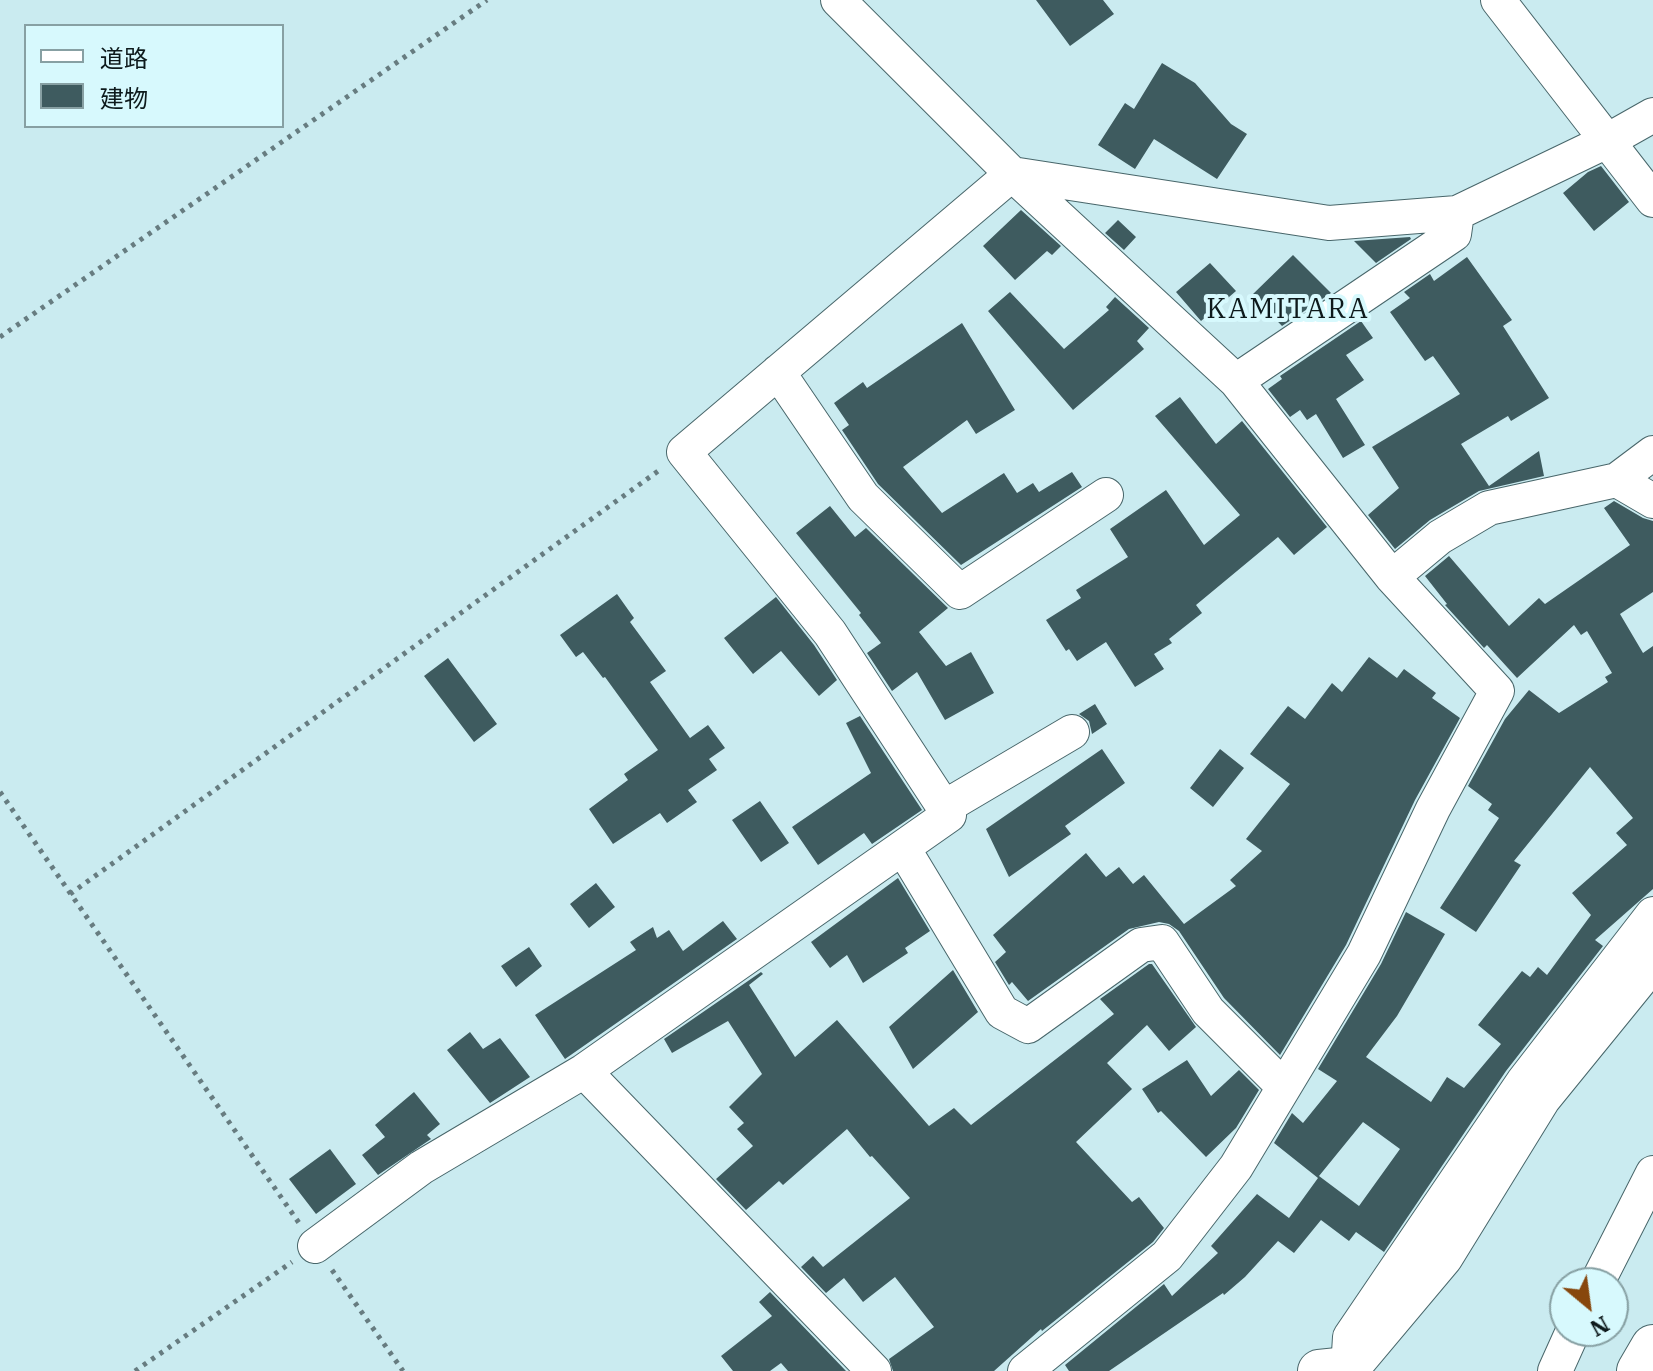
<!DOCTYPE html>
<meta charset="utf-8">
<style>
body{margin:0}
#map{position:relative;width:1653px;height:1371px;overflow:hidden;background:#caebf0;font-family:"IBM Plex Serif","Noto Sans JP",serif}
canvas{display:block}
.legend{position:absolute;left:24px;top:24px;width:260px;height:104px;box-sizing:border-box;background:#d7f9fd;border:2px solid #87a0a3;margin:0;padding:10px 14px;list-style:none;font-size:24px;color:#0e1a1c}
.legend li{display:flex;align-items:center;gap:16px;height:40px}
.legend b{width:40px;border:2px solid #87a0a3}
.north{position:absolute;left:1549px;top:1267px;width:80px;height:80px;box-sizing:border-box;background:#d7f9fd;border:2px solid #87a0a3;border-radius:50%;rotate:151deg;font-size:22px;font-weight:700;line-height:32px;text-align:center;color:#0e1a1c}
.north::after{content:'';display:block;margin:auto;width:28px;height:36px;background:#87470d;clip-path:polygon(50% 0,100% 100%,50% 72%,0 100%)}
</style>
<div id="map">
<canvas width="1653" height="1371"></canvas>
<ul class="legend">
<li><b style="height:10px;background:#fff"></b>道路</li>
<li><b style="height:22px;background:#3e5b5f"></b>建物</li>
</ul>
<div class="north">N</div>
</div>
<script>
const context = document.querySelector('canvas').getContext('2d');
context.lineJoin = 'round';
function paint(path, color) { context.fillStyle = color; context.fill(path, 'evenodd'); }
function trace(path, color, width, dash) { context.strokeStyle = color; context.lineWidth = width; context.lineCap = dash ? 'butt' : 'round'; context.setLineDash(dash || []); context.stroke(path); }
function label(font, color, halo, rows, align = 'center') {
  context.font = font + ' "IBM Plex Serif",serif'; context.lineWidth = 8; context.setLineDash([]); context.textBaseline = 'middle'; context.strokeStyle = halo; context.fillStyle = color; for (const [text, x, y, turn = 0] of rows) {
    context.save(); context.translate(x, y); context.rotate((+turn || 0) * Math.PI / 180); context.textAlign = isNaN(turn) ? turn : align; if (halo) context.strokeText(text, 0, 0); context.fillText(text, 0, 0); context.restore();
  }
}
paint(new Path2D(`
 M1036,0H1103L1114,14L1070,46Z
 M1162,63L1195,83L1231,124L1247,134L1217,179L1154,139L1135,169L1098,145L1125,103L1134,109Z
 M1601,166L1629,202L1594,231L1563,193L1588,172Z
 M1021,210L1061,246L1052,255L1047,251L1015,280L983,246Z
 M1118,220L1136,237L1124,250L1105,233Z
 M1410,237L1411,239L1376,263L1354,241Z
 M1293,255L1331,293L1282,326L1252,295Z
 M1467,257L1512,320L1503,326L1549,398L1511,421L1508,416L1461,444L1489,486L1539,451L1544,476L1479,491L1430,520L1395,549L1368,515L1399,488L1372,447L1460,394L1433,356L1425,361L1390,312L1410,298L1404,292L1430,274L1434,281Z
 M1210,263L1236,291L1201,321L1176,292Z
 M1010,292L1064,349L1109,310L1106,307L1115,297L1149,328L1137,341L1144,349L1073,410L988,311Z
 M1361,321L1373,338L1346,355L1364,380L1336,399L1365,445L1343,458L1316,414L1307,420L1300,410L1290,417L1268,389L1282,379L1280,376Z
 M962,323L1015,410L976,434L967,420L903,467L942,513L1004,473L1017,493L1033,483L1039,492L1072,472L1082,487L961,565L878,484L842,430L849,425L834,403L863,382L867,388Z
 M1180,397L1216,444L1242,421L1327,527L1294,555L1278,537L1196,605L1202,613L1169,639L1172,643L1154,654L1164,669L1135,687L1106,642L1077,661L1069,649L1066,651L1046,620L1081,598L1076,590L1128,557L1110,529L1166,490L1204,545L1240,515L1155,416Z
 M1614,501L1643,518L1653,521V592L1620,614L1643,653L1653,646V889L1595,940L1603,946L1506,1071L1384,1252L1356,1232L1349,1241L1321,1220L1294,1253L1278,1241L1245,1277L1224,1295L1223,1293L1109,1371H1069L1065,1365L1164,1284L1172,1296L1218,1253L1211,1246L1257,1194L1289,1218L1318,1178L1274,1143L1292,1113L1303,1123L1337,1081L1318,1069L1381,964L1406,912L1445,934L1397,1016L1366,1057L1431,1102L1447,1077L1464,1088L1501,1044L1478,1025L1522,971L1530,977L1538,967L1547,975L1591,915L1572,893L1627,845L1616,833L1633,818L1590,767L1514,861L1521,865L1476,932L1440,908L1499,818L1488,810L1492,804L1468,786L1505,719L1529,690L1559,713L1608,682L1605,677L1612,673L1587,631L1581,635L1574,625L1517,678L1487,645L1484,648L1445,605L1447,604L1425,576L1449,556L1509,626L1539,598L1545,604L1630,545L1604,508ZM1363,1122L1400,1149L1359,1206L1319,1176Z
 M830,506L855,537L866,528L948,608L919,632L946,666L971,652L994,693L945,720L917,672L892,691L867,653L881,643L859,615L861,613L796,533Z
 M617,594L634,618L630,622L666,671L650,682L690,738L708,725L725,748L709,759L717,770L688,790L697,802L667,823L660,813L613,844L589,809L628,780L624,774L658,750L605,677L603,678L583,652L576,657L560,635Z
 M776,597L814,645L837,680L819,696L781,651L753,674L724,638Z
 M1369,657L1397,678L1404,669L1436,693L1432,698L1460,718L1415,800L1346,945L1280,1055L1224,998L1179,931L1169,924L1159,922L1129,929L1028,1001L1012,982L1009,985L995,962L1006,952L993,935L1086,853L1106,877L1119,867L1133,884L1144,875L1184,924L1236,886L1230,880L1262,851L1246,839L1290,784L1250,754L1288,706L1305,719L1332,683L1342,692Z
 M448,658L497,724L474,742L424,676Z
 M1095,704L1107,724L1092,734L1089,721L1079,714Z
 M860,716L922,810L872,844L864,833L818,865L792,827L871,773L846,723Z
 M1102,749L1125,783L1065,826L1071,834L1009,877L986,829Z
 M1220,749L1244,768L1213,807L1190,788Z
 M760,801L789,843L761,862L732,820Z
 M898,878L930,931L905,948L908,953L863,983L847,955L830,968L811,942Z
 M596,883L615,907L589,928L570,904Z
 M723,921L737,939L565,1059L535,1015L636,950L630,942L653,927L657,938L669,930L683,951Z
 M529,947L542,966L516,987L501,966Z
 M1149,964H1152L1196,1027L1169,1051L1147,1025L1107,1063L1132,1089L1076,1142L1132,1202L1139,1197L1164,1228L1153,1242L1042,1331L1041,1329L994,1371H893L889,1359L934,1327L895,1277L863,1302L844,1278L826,1293L801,1267L813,1256L823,1267L910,1198L872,1156L870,1157L847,1129L783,1185L779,1181L746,1210L716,1179L753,1146L737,1129L744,1123L729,1107L762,1074L728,1021L672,1053L664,1039L761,972L763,974L749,985L795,1057L837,1020L929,1126L954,1108L971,1125L1114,1014L1100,999Z
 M953,970L978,1012L913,1069L889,1027Z
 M470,1032L483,1049L500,1038L530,1077L490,1103L447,1050Z
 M1187,1060L1211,1096L1239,1070L1259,1090L1236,1128L1206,1157L1161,1111L1158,1113L1142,1089Z
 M414,1092L440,1124L427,1135L431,1139L378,1175L362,1155L385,1137L375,1125Z
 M330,1149L356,1184L316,1214L289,1179Z
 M770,1292L846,1371H788L781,1363L770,1371H733L721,1356L772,1316L759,1302Z`), '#3e5b5f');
const minor = new Path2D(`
 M838,0L1012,174L1236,381L1392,577L1497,691L1433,809L1364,954L1236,1167L1167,1256L1025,1371
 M1498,0L1653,200
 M778,372L863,497L960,592L1106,495
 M1236,381L1454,234L1457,213
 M1617,480L1653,501
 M1392,577L1440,537L1489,508L1617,480L1653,453
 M945,807L1072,732
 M903,848L1002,1012L1028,1026L1141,945L1162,942L1208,1011L1284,1087
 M584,1071L874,1371
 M315,1246L422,1167L584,1071L949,815L830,633L684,452L1012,174L1329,223L1457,213L1607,141L1653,115
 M1597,1283L1653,1173
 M1349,1353L1350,1337L1523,1082L1653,914
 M1555,1371L1573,1331`);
const tertiary = new Path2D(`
 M1319,1371L1348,1368L1442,1256L1540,1097L1653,958`);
const trunk = new Path2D(`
 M1639,1371L1653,1347`);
trace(minor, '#48666a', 36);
trace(tertiary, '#48666a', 44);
trace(trunk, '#48666a', 46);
trace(new Path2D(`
 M0,337L487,0
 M0,792L299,1223
 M70,894L661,469
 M332,1270L403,1371
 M135,1371L292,1262`), '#677c80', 5, [4, 6]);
trace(minor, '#fff', 34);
trace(tertiary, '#fff', 42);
trace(trunk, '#fff', 44);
context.letterSpacing = '2px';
label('28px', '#0e1a1c', '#d7f9fd', [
 ["KAMITARA",1288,310]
]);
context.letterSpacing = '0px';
</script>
